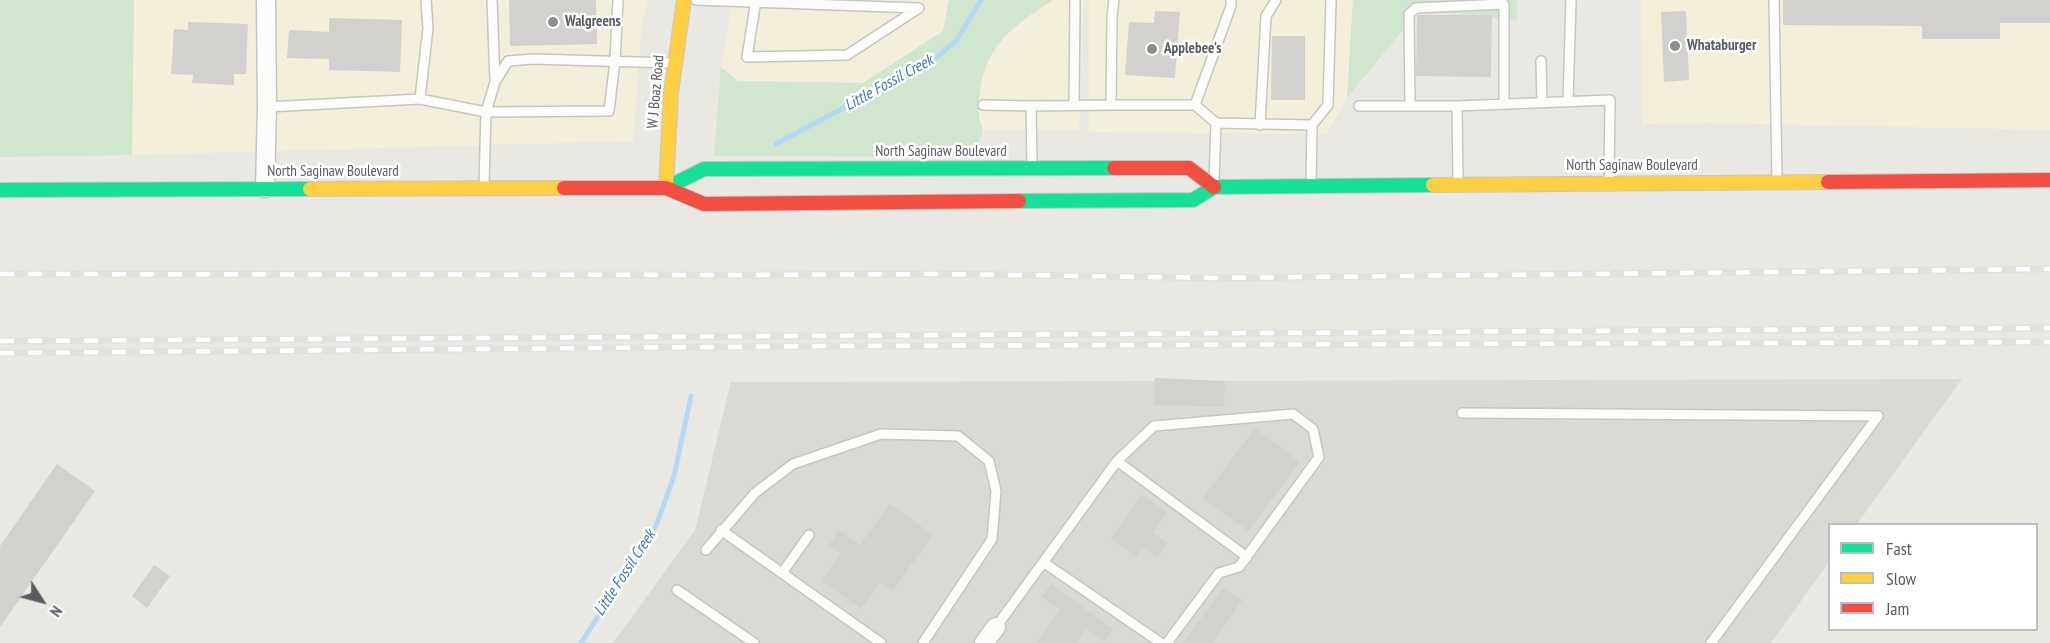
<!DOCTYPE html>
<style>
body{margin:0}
#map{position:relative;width:2050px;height:643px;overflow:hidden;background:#e9e8e3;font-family:"PT Sans Narrow",sans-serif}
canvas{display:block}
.legend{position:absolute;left:1828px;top:523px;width:210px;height:108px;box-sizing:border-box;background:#fff;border:2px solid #bdbec0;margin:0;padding:8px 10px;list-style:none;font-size:18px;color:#595c61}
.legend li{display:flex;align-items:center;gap:12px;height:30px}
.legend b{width:30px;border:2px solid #bdbec0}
.north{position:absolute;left:12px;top:571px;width:60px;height:60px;-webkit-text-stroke:4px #fff;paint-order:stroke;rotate:126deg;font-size:16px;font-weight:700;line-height:24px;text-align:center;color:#595c61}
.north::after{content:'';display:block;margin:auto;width:21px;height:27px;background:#595c61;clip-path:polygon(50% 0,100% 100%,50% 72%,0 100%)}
</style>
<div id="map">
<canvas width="2050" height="643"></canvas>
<ul class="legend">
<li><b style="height:8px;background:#16e098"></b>Fast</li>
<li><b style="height:8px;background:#ffcf43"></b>Slow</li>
<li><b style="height:8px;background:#f24e42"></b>Jam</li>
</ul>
<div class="north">N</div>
</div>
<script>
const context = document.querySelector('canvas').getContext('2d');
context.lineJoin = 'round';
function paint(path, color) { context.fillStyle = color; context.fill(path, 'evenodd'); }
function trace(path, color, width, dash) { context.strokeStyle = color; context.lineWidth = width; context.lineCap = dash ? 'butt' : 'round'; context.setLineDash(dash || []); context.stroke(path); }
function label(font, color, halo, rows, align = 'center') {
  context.font = font + ' "PT Sans Narrow",sans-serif'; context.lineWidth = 5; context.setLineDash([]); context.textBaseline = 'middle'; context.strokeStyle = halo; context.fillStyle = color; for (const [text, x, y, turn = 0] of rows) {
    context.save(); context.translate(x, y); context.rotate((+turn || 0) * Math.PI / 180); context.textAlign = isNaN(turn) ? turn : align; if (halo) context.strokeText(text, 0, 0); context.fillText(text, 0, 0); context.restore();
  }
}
paint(new Path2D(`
 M134,0H648L642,23L633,141L132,155Z
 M732,0H949L943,31L863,83L738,81L721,67Z
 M1053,0H1084L1079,130H983L977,115L982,74L996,44L1026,18Z
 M1089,0H1353L1347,98L1327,134L1089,132Z
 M1641,0H2050V130L1711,123L1642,124Z`), '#f4efda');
paint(new Path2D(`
 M1962,379L1857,524H1830L1829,562L1771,643H613L695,530L731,382Z`), '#dad9d4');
paint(new Path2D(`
 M0,0H134L132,155L0,157Z
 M949,0H1053C1016,24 987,43 980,90C978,107 977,114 983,130L973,157L714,156L721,67L738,81L863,83L943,31Z
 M1353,0H1517V21L1420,9L1347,98Z`), '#d0e6ce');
trace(new Path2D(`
 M776,144L933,60L956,41L981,0
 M581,643L656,526L674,476L691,396`), '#b4d9f6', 5);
paint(new Path2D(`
 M509,0H596L597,44L510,46Z
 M1783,0H2050V23H2000V39H1922V26L1783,25Z
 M1155,11L1180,12L1175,78L1125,75L1129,22L1154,23Z
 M1686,11L1689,80L1664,82L1661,12Z
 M1419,15H1492L1491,77L1416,76L1417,16Z
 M329,18L402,20L400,72L329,70V59L287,58L289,30L329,32Z
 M188,22L248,24L246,74H234V85L192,83L193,75L171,74L174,29L188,30Z
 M1272,36H1305V100H1271Z
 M1155,378L1225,381L1224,407L1154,405Z
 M1255,428L1300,462L1248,531L1203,498Z
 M57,464L95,491L0,627V546Z
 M1142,494L1167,513L1153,533L1167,543L1157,557L1143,547L1136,557L1111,538Z
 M890,504L933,535L892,591L880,582L861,609L822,581L841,554L829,545L839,530L860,545Z
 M154,565L170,576L147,608L132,596Z
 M1051,584L1113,629L1104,642L1086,629L1076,643H1036L1060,610L1042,597Z
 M1223,588L1242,601L1212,643H1183Z`), '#d2d1ce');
const lane = new Path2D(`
 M492,0L495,82
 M696,0L918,8
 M756,0L747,57L847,55L919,8
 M1774,0L1777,181
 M1541,61L1542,102
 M420,99L428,28L426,0
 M1568,101L1571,0
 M983,105L1031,106
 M1074,105L1075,0
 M1111,105H1195
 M1359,106H1457
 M1410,106L1409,14L1416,8L1504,4V104
 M267,107L420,99L486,112L609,111L615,61L618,0
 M1216,123L1195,105L1231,6V0
 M1260,125L1266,16L1276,0
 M1032,164L1031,106L1111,105L1112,16L1114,0
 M1214,181L1216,123L1312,125
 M1311,183L1312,125L1328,105L1331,0
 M1458,183L1457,106L1610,100L1609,180
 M484,184L486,112L495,82L508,61L533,59L672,63
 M1462,413L1878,416L1711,643
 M1117,461L1247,557
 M721,530L881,643
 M706,550L755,493L793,464L881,434L958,436L989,461L996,491L992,539L923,643
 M1043,562L1161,643
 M782,573L809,535
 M677,590L754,643
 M996,627L1117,461L1154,426L1293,414L1313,429L1319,457L1239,567L1219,573L1167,643`);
const street = new Path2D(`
 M265,188L267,107L266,0
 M984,643L996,627`);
const fast = new Path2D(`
 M666,188L704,169L1114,168
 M0,190L310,189
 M1019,201L1193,200L1214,187L1433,185`);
const slow = new Path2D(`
 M1433,185L1828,182
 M666,188L671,93L684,0
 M310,189L564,188`);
const jam = new Path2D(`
 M1114,168H1189L1214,187
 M1828,182L2050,180
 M564,188H666L704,204L1019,201`);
trace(lane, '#c5c5c4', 12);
trace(street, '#c5c5c4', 21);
trace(fast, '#c6c6c5', 16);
trace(slow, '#c6c6c5', 16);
trace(jam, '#c6c6c5', 16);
trace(lane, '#fcfcfb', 9);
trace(street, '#fcfcfb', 18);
trace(fast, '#16e098', 14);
trace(slow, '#ffcf43', 14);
trace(jam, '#f24e42', 14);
const rail = new Path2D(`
 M0,274L741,275L943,274L1220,278L2050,269
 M0,341L2050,328
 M0,353L837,346L2050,342`);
trace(rail, '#e1e1e0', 7);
trace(rail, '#fff', 4.5, [14]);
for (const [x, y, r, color] of [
 [553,22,6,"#8b8d8e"],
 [1675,46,6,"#8b8d8e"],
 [1152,49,6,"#8b8d8e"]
]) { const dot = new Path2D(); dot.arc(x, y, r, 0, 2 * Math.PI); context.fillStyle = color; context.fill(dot); trace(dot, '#fff', 2); }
label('bold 15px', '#595c61', '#fff', [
 ["Walgreens",565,22],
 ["Whataburger",1687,46],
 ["Applebee's",1164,49]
], 'left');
label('15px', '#595c61', '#fff', [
 ["W J Boaz Road",656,92,-85],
 ["North Saginaw Boulevard",941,152],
 ["North Saginaw Boulevard",1632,166],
 ["North Saginaw Boulevard",333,172]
]);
label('italic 16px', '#3f78b7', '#fff', [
 ["Little Fossil Creek",889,83,-29],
 ["Little Fossil Creek",625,573,-57]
]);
</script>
